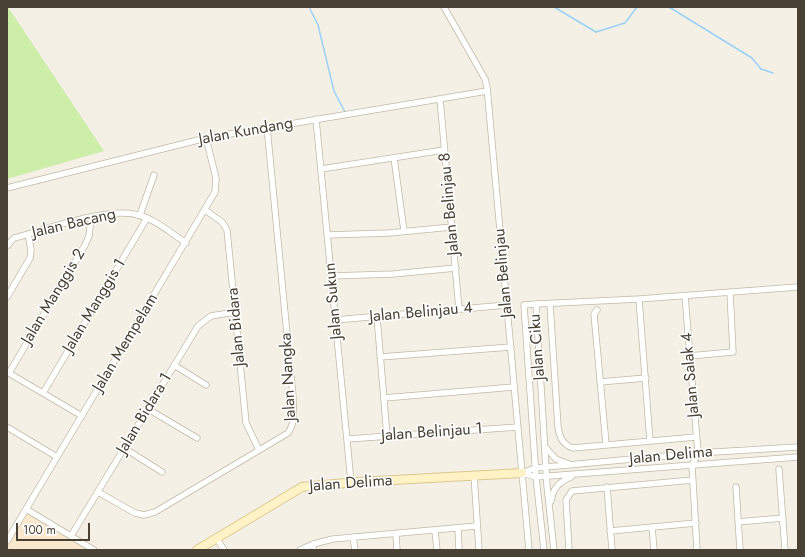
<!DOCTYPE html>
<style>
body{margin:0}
#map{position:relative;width:805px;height:557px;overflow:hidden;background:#f5f0e5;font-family:Jost,sans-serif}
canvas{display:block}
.frame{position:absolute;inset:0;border:8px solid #484134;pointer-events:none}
.scale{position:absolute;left:16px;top:523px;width:74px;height:18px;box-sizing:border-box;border:2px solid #484134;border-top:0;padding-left:5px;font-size:12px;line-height:14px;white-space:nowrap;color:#484134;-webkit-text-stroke:3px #fff;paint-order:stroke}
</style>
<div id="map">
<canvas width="805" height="557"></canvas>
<div class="frame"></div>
<div class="scale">100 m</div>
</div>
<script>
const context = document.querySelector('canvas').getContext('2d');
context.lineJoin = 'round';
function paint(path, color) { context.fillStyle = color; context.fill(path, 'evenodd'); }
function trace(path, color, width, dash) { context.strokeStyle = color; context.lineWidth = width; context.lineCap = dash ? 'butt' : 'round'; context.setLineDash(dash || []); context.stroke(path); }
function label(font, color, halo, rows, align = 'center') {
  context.font = font + ' Jost,sans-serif'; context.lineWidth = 3; context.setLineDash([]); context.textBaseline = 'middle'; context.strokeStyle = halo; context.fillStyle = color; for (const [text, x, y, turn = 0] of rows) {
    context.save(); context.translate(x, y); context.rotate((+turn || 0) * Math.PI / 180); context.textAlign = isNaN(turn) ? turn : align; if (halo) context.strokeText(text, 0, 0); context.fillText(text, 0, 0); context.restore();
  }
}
paint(new Path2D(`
 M25,507L98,550H7V537Z`), '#f9e8ce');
paint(new Path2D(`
 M7,7H8L104,151L7,179Z`), '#cdeea9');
trace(new Path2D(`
 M554,7L596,32L625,23L637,7
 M669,7L752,58L761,69L773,73
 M310,9L318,25L334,91L345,112`), '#9ad0f9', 1.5);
const street = new Path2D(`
 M444,7L485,79L487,87L529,550
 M440,99L459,309
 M316,119L351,482
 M394,158L404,231
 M321,169L444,150
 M7,188L206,138L487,91
 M205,210L222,222L227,230L246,423L259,450
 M140,215L154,175
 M327,235L389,233L452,227
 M7,246L14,238C44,230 109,206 138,215C155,219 171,233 186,243
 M331,276L393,274L456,268
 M685,296L698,453L692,466L697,550
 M7,297L30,258L31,250L28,234
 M639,299L650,441
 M536,304L639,299L798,287
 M550,304L558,427C560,438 562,444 573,448L696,437
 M597,310L594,314L606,444
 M377,317L387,436
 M335,320L507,305
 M689,356L733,352L730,292
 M380,357L511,347
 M174,365L206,385
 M7,372L82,416
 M9,373L85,245L89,236L91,218
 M600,382L646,378
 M43,393L147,218
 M384,398L514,387
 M148,409L197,438
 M7,427L57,457
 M347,439L518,427
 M545,447L556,459L569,464
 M124,448L162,472
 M779,469L785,550
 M522,473L535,468L698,453L798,447
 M522,473L536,477L798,457
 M474,475L479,550
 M607,487L612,550
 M736,487L740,550
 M98,492L135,513L144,515L155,512L288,433C296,422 293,409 293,396L267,127
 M551,501C553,488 559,482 571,477
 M26,509L94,550
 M738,522L783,518
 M652,527L654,550
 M458,528L459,550
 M435,531L437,550
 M610,531L696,523
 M396,535L397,550
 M71,536L198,326L211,316L235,312
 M216,537L224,550
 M353,537L355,550
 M7,541L215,192L216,178L206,138
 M313,544V550
 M300,550L313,544L333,539L477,526
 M544,550L536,477L524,305L536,304L547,486L554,550
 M569,550L566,500L572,491L693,480`);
const secondary = new Path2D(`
 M197,550L302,487L357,482L522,473`);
trace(street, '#c1b9a7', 7);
trace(secondary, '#dac890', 10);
trace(street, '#fff', 5.5);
trace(secondary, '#fff2c5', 8);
label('16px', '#484134', '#fff', [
 ["Jalan Kundang",246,132,-10],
 ["Jalan Belinjau 8",450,204,-95],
 ["Jalan Bacang",74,224,-13],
 ["Jalan Belinjau",504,273,-95],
 ["Jalan Manggis 2",54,297,-59],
 ["Jalan Sukun",334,301,-95],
 ["Jalan Manggis 1",95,306,-59],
 ["Jalan Belinjau 4",421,313,-5],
 ["Jalan Bidara",237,327,-95],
 ["Jalan Mempelam",126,343,-59],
 ["Jalan Ciku",538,347,-94],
 ["Jalan Salak 4",691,375,-95],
 ["Jalan Nangka",289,377,-93],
 ["Jalan Bidara 1",145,414,-59],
 ["Jalan Belinjau 1",432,433,-4],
 ["Jalan Delima",671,456,-5],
 ["Jalan Delima",351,484,-4]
]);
</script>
